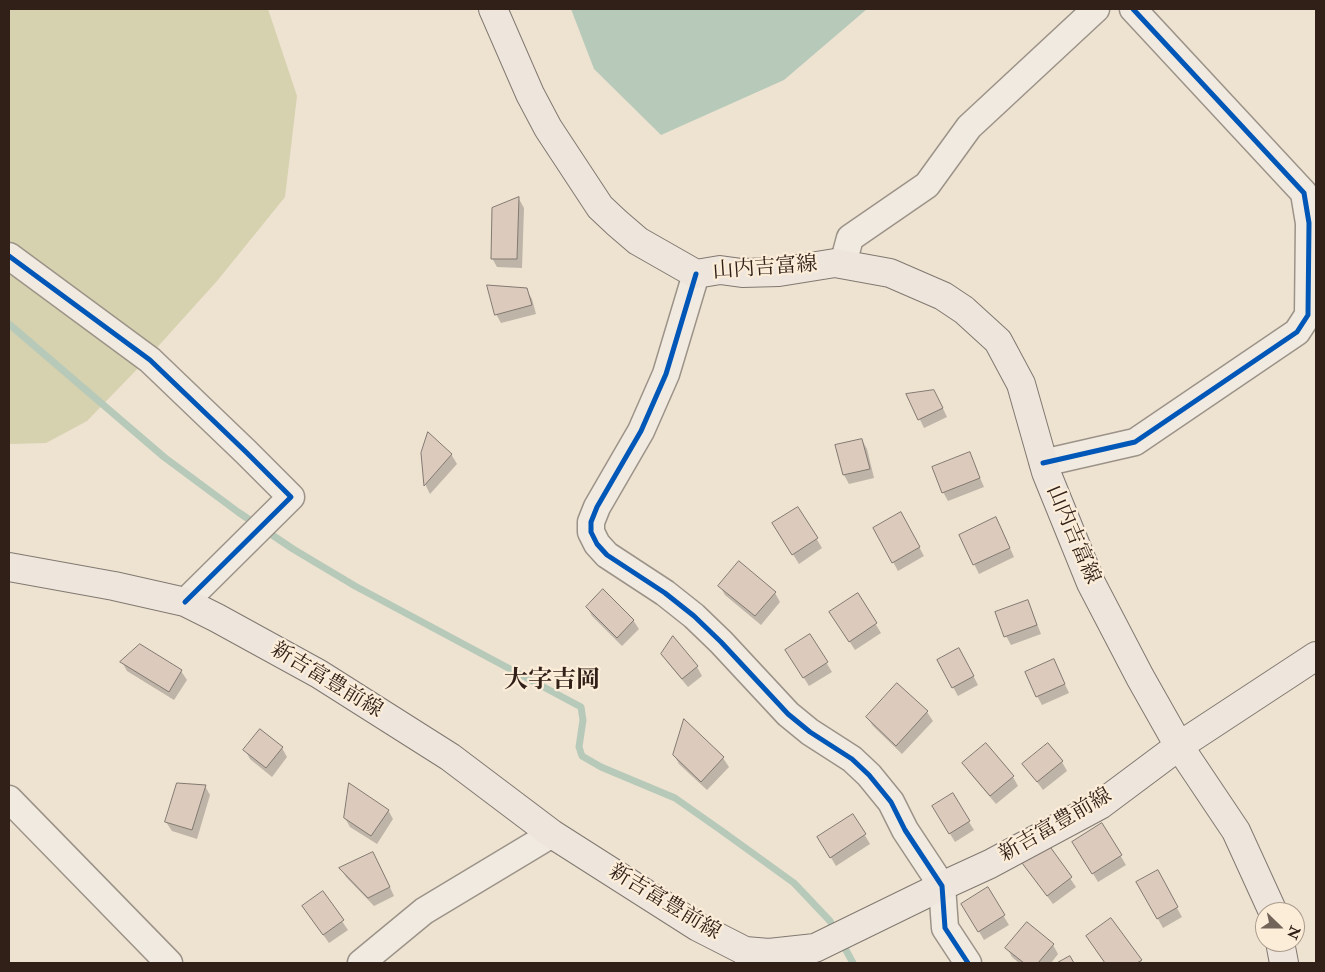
<!DOCTYPE html>
<meta charset="utf-8">
<style>
body{margin:0}
#map{position:relative;width:1325px;height:972px;overflow:hidden;background:#eee2d1;font-family:"IM FELL Double Pica",serif}
canvas{display:block}
.frame{position:absolute;inset:0;border:10px solid #302018;pointer-events:none}
.north{position:absolute;left:1255px;top:902px;width:50px;height:50px;box-sizing:border-box;background:#fcedd9;border:1px solid #aa9b8c;border-radius:50%;rotate:112deg;font-size:14px;font-weight:700;line-height:20px;text-align:center;color:#302018}
.north::after{content:'';display:block;margin:auto;width:18px;height:22px;background:#726459;clip-path:polygon(50% 0,100% 100%,50% 72%,0 100%)}
</style>
<div id="map">
<canvas width="1325" height="972"></canvas>
<div class="frame"></div>
<div class="north">N</div>
</div>
<script>
const context = document.querySelector('canvas').getContext('2d');
context.lineJoin = 'round';
function paint(path, color) { context.fillStyle = color; context.fill(path, 'evenodd'); }
function trace(path, color, width, dash) { context.strokeStyle = color; context.lineWidth = width; context.lineCap = dash ? 'butt' : 'round'; context.setLineDash(dash || []); context.stroke(path); }
function label(font, color, halo, rows, align = 'center') {
  context.font = font + ' "IM FELL Double Pica","Noto Serif JP",serif'; context.lineWidth = 4.5; context.setLineDash([]); context.textBaseline = 'middle'; context.strokeStyle = halo; context.fillStyle = color; for (const [text, x, y, turn = 0] of rows) {
    context.save(); context.translate(x, y); context.rotate((+turn || 0) * Math.PI / 180); context.textAlign = isNaN(turn) ? turn : align; if (halo) context.strokeText(text, 0, 0); context.fillText(text, 0, 0); context.restore();
  }
}
paint(new Path2D(`
 M9,9H268L297,96L285,197L217,281L143,363L87,421L46,443L9,444Z`), '#d6d1ae');
paint(new Path2D(`
 M571,9H867L784,80L661,135L594,69Z`), '#b7caba');
paint(new Path2D(`
 M519,199L524,208L522,268L497,267L492,258Z
 M526,289L532,299L536,314L501,323L496,314Z
 M908,395L939,400L947,417L924,428Z
 M862,440L867,449L874,478L849,484L844,475L837,446Z
 M422,453L451,454L457,464L430,494L426,486Z
 M969,453L984,487L948,501L943,492Z
 M798,508L822,548L799,564L779,532Z
 M901,514L924,556L898,571L875,529Z
 M1001,528L1014,557L979,574L960,535Z
 M720,586L775,593L780,602L761,625L725,595Z
 M858,595L881,633L855,650L836,621Z
 M1027,602L1032,611L1041,634L1011,645L1006,636Z
 M587,607L633,620L639,629L622,646L592,616Z
 M810,636L832,672L809,686L792,659Z
 M663,654L697,667L702,676L688,687L668,663Z
 M964,658L978,685L958,696L953,687Z
 M1054,661L1069,693L1042,705L1037,696Z
 M122,662L181,671L187,680L174,700L127,671Z
 M898,684L927,712L933,721L902,754L873,726L867,717Z
 M684,721L723,758L729,767L707,790L679,764L674,755Z
 M282,748L287,757L272,777L250,759L245,750Z
 M1062,762L1067,771L1043,790L1024,764Z
 M964,763L1013,777L1018,786L996,804L969,772Z
 M205,786L210,795L197,839L172,831L166,822Z
 M952,795L974,830L955,842L934,807Z
 M388,810L393,819L377,844L350,827L345,818Z
 M853,815L870,844L836,866L824,846Z
 M1102,825L1126,865L1098,882L1074,842Z
 M1048,846L1076,887L1053,904L1029,872Z
 M378,862L394,896L374,906L346,877L341,869Z
 M1157,872L1182,917L1163,928L1138,883Z
 M987,889L1009,925L984,940L963,904Z
 M323,893L348,930L329,943L309,915Z
 M1087,936L1141,961L1142,963H1105Z
 M1053,945L1058,954L1051,963H1019L1012,957L1007,948Z`), '#0003');
trace(new Path2D(`
 M9,324L164,457L238,512L293,549L355,586L581,707L583,720L579,747L582,756L601,767L675,798L722,831L794,883L830,921L835,931
 M841,941L853,963`), '#b7caba', 7);
const building = new Path2D(`
 M519,197L517,259H491L492,208Z
 M487,285L527,288L532,305L495,315Z
 M934,390L943,408L918,420L906,394Z
 M428,432L452,454L424,486L421,453Z
 M862,439L870,469L843,475L835,445Z
 M970,452L980,478L942,493L932,467Z
 M798,507L818,538L792,555L772,523Z
 M901,512L920,547L892,563L873,528Z
 M996,517L1010,548L973,565L959,535Z
 M739,561L776,592L755,616L718,586Z
 M603,589L634,620L617,638L586,607Z
 M858,593L877,623L849,642L829,612Z
 M1028,600L1037,625L1004,637L995,612Z
 M810,634L828,662L803,678L785,650Z
 M673,636L698,666L682,679L661,654Z
 M140,644L182,670L169,692L120,662Z
 M959,648L974,676L952,688L937,660Z
 M1054,659L1065,684L1036,697L1025,672Z
 M897,683L928,711L896,746L866,717Z
 M684,719L724,757L701,782L673,755Z
 M260,729L283,747L266,768L243,750Z
 M986,743L1014,776L990,796L962,763Z
 M1048,743L1063,761L1037,782L1022,764Z
 M177,783L206,785L192,830L165,822Z
 M349,783L389,810L371,836L344,818Z
 M953,793L970,821L949,834L932,806Z
 M853,814L866,834L830,858L817,837Z
 M1102,823L1122,855L1092,874L1072,842Z
 M1048,844L1072,877L1047,896L1022,863Z
 M373,852L390,887L368,898L339,868Z
 M1158,870L1178,907L1157,919L1136,882Z
 M988,887L1005,915L978,932L961,904Z
 M323,891L344,920L323,935L302,906Z
 M1111,918L1142,960L1137,963H1105L1086,936Z
 M1027,922L1054,944L1038,963H1024L1005,948Z
 M1070,956L1074,963H1057Z`);
paint(building, '#dccabd');
trace(building, '#817970', 1);
const minor = new Path2D(`
 M9,256L150,360L246,452L291,497L185,602
 M843,264L850,238L927,185L969,127L1096,9
 M696,274L666,374L641,431L597,507L591,522V532L597,544L607,555L665,593L694,616L721,642L788,714L810,732L852,759L869,775L891,802L905,830L942,886L945,928L968,963
 M1043,463L1135,442L1297,332L1308,315L1309,223L1304,193L1133,9
 M9,799L169,963
 M361,963L424,911L552,834`);
const major = new Path2D(`
 M493,9L530,94L548,128L600,207L617,223L638,241L696,274L720,270L742,273L779,272L835,263L890,273L943,296L964,310L998,341L1021,384L1046,472L1091,583L1140,677L1179,746L1236,831L1273,912
 M9,567L114,586L185,602L217,618L319,674L450,757L552,834L698,927L745,951L769,953L815,948L942,886L990,864L1100,805L1179,746L1316,656
 M1280,942L1284,963`);
trace(minor, '#9c9388', 29);
trace(major, '#817970', 30);
trace(minor, '#f1eae1', 26);
trace(major, '#eee6dd', 28);
trace(new Path2D(`
 M9,256L150,360L246,452L291,497L185,602
 M696,274L666,374L641,431L597,507L591,522V532L597,544L607,555L665,593L694,616L721,642L788,714L810,732L852,759L869,775L891,802L905,830L942,886L945,928L968,963
 M1043,463L1135,442L1297,332L1308,315L1309,223L1304,193L1133,9`), '#0057b8', 5);
label('21px', '#302018', '#fcedd9', [
 ["山内吉富線",765,269,-4],
 ["山内吉富線",1072,535,67],
 ["新吉富豊前線",326,681,31],
 ["新吉富豊前線",1056,826,-30],
 ["新吉富豊前線",664,903,31]
]);
label('bold 24px', '#302018', '#fcedd9', [
 ["大字吉岡",552,682]
]);
</script>
